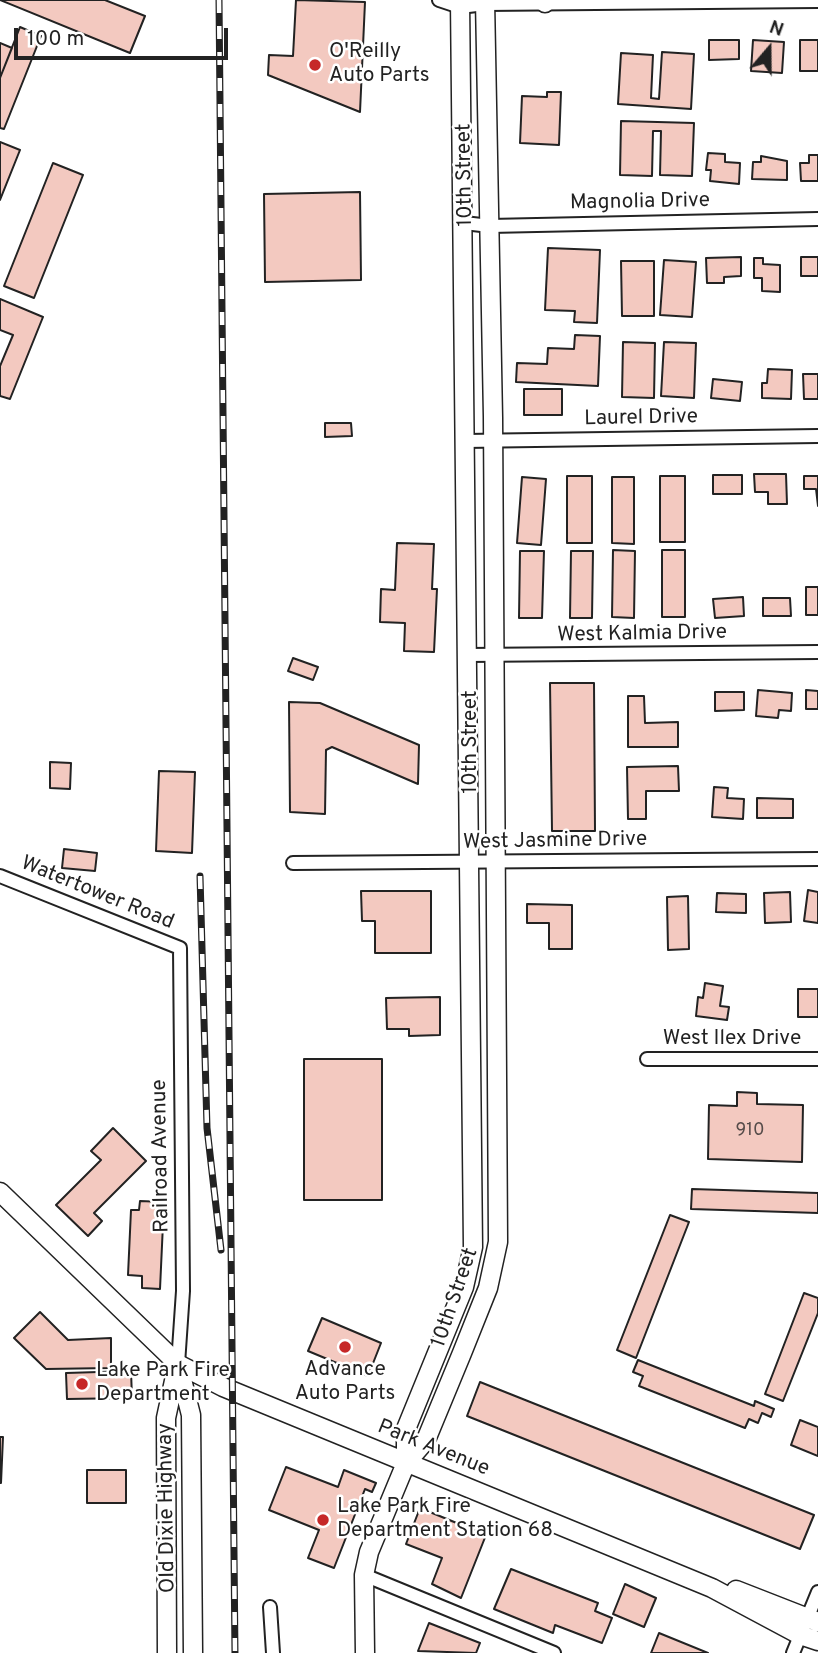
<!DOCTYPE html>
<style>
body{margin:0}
#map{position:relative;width:818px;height:1653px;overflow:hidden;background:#fff;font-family:Overpass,sans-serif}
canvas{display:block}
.north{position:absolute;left:734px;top:14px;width:70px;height:70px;-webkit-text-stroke:5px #fff;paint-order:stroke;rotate:20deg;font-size:19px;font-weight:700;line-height:28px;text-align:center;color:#222}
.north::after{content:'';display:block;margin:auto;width:24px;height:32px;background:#222;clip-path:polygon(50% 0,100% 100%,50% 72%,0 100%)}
.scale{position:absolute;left:14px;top:28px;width:214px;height:32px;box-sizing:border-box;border:4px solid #222;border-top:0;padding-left:9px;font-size:21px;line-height:24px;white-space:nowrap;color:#222;-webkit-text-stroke:5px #fff;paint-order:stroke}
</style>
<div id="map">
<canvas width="818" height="1653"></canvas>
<div class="north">N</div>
<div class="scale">100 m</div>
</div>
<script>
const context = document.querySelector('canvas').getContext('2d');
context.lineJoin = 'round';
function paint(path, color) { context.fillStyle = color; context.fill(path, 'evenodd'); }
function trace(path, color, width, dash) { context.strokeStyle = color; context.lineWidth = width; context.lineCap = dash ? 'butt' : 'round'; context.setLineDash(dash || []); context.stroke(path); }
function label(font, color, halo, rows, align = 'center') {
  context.font = font + ' Overpass,sans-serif'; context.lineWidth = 5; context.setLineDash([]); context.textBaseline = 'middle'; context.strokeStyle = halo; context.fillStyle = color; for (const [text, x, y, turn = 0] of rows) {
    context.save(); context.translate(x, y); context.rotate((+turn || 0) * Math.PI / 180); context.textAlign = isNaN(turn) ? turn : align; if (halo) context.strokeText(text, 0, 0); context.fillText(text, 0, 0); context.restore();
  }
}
const building = new Path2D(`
 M0,0H105L145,16L130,53Z
 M296,0L365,2L360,112L268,75L269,55L293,56Z
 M20,27L41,36L4,129L0,128V78Z
 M709,40H739V59L709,60Z
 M753,40L784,42L782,73L751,71Z
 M800,40H818V71H800Z
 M0,43L12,48L0,78Z
 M662,52L694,54L691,109L618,104L621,53L653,55L651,98L659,99Z
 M547,92H561L559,145L520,143L522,96L547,97Z
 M621,121L694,123L692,176L660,175L661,131H653L652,176L620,175Z
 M0,142L20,150L0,200Z
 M708,153L725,154V162L740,163L739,184L710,181L711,170H706Z
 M809,155H818V181H801L800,163H809Z
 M761,156L787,161V180L752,179L753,162H761Z
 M53,163L83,175L34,298L4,286Z
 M360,192L361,280L265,282L264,194Z
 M548,248L600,250L597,323L574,322L575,311L545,310Z
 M741,257V276L724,277V283H707L706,258Z
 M801,257H818V276H801Z
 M754,258H763V264L780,265V292L762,291V278H754Z
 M664,260L696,262L692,317L660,315Z
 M621,261H654V316H622Z
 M0,299L43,317L10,399L0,396V366L13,335L0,330Z
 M575,335L600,336L598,386L516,382L517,363L547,364L548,348L574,349Z
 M623,342L655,343L654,398L622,397Z
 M664,342L696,343L694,398L661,396Z
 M768,369L792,370L791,399L762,398V383H767Z
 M803,374H818V399H804Z
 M713,379L742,382L740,401L711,398Z
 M524,389H562V415H524Z
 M325,423H351L352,436L325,437Z
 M754,474H786L787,504H768V492H755Z
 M713,475H742V494H713Z
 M567,476H592V543H567Z
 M660,476H685V542H660Z
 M804,476H818V506L816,489H804Z
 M522,477L546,479L541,545L517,543Z
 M612,477H634V544L612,543Z
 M397,543L434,544L432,589H437L434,652L404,651L405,623L380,622L381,589L395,590Z
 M613,550L635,551L634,618L612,617Z
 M662,550H685V617H662Z
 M520,551H544L542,618H519Z
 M571,551H593L592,618H570Z
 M806,587H818V615H806Z
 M743,597L744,616L715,618L713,599Z
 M763,598H790L791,616H763Z
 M293,658L318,667L313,680L288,671Z
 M550,683H594L595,831H552Z
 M758,690L792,693L791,711L779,710L778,718L756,716Z
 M806,690L818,691V709H806Z
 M715,692H744V710L715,711Z
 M628,696H644L645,723L678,722V747H628Z
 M289,702L320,703L419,745L418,784L332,747L326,750L325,814L290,812Z
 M50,762L71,763L70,789L50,788Z
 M678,766L679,791H646V819H628L627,767Z
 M159,771L195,772L192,853L156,851Z
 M714,787L728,788L727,798L744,799L743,819L712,817Z
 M757,798L793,799V818H757Z
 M64,849L97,853L95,871L62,868Z
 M808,890L818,892V923L804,921Z
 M361,891H431V953H375V921H362Z
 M790,892L791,922L765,923L764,893Z
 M717,893L746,894V913L716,912Z
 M688,896L689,949L668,950L667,897Z
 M527,904L572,905V949H549V923H527Z
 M705,983L723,986L720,1006L729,1007L727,1020L696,1016L698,997L703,998Z
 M798,989H818V1017H798Z
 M440,997V1035L409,1036V1029H387L386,998Z
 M304,1059H382V1200H304Z
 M737,1092L757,1093V1104L803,1105L802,1162L708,1159L709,1105L737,1106Z
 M113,1128L146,1161L94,1213L102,1221L88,1236L56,1205L101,1160L91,1151Z
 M692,1189L818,1193V1213L691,1209Z
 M140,1201L164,1202L160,1289L142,1288V1276L128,1275L131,1210H139Z
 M670,1215L689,1222L636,1358L617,1350Z
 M804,1293L818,1298V1313L783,1401L765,1394Z
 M40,1312L68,1340L111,1338V1368L46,1369L14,1338Z
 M322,1318L381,1343L368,1376L308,1351Z
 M638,1360L754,1406L755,1401L774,1409L771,1417L762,1413L758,1423L749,1419L745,1428L639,1386L643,1376L633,1372Z
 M131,1371L132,1398L67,1399L66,1373Z
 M480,1382L814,1515L800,1549L467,1416Z
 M800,1420L818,1427V1456L791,1445Z
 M0,1437H3L1,1483H0Z
 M286,1467L338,1487L344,1470L376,1483L372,1492L365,1489L334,1568L308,1558L319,1530L269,1510Z
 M87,1470H126V1503H87Z
 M420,1508L486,1535L461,1598L432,1584L442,1558L406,1544Z
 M511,1569L598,1603L595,1611L612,1618L602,1643L555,1625L553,1633L494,1609Z
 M625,1584L656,1598L644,1627L613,1614Z
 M429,1623L480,1643L476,1653L418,1651Z
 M659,1633L708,1653H651Z`);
paint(building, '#f3c9c0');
trace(building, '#222', 2);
const street = new Path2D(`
 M439,0L460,7L485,4L818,1
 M464,223L490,226L818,219
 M465,441L818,436
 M467,655L818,652
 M293,863L818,859
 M0,876L180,948L183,1291L178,1364
 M647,1059H818
 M364,1575L554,1653
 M270,1607L273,1653
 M793,1653L818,1592`);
const secondary = new Path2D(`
 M542,0L545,3
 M0,1192L178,1364L191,1415L193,1653
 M178,1364L223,1387L712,1588L800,1635L818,1641
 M406,1463V1429L464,1287L473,1247L460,0
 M736,1590L818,1622
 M167,1653L166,1418L177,1367
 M365,1653L364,1575L369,1552L406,1463L426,1440L462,1353L488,1288L498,1242L493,417L485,0`);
trace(street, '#222', 16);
trace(secondary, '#222', 21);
trace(street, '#fff', 12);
trace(secondary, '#fff', 18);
const rail = new Path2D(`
 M219,0L235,1653
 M200,876L207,1128L221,1250`);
trace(rail, '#222', 7);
trace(rail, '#fff', 4.5, [13]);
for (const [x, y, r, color] of [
 [315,65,7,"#c62828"],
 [345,1347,7,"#c62828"],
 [82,1384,7,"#c62828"],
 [323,1520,7,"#c62828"]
]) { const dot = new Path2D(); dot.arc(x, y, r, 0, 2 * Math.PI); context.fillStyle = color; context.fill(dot); trace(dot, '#fff', 2.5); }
label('18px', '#564c4a', null, [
 ["910",750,1131]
]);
label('21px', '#222', '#fff', [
 ["O'Reilly",329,53],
 ["Auto Parts",329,77],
 ["Advance",345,1371,"center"],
 ["Auto Parts",345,1395,"center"],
 ["Lake Park Fire",96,1372],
 ["Department",96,1396],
 ["Lake Park Fire",337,1508],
 ["Department Station 68",337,1532]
], 'left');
label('21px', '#222', '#fff', [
 ["10th Street",466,175,-91],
 ["Magnolia Drive",640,203,-1],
 ["Laurel Drive",641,419,-1],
 ["West Kalmia Drive",642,635,-1],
 ["10th Street",472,742,-90],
 ["West Jasmine Drive",555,842,-1],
 ["Watertower Road",97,894,22],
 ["West Ilex Drive",732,1040],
 ["Railroad Avenue",162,1156,-91],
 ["10th Street",456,1298,-71],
 ["Park Avenue",433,1449,22],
 ["Old Dixie Highway",168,1508,-91]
]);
</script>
